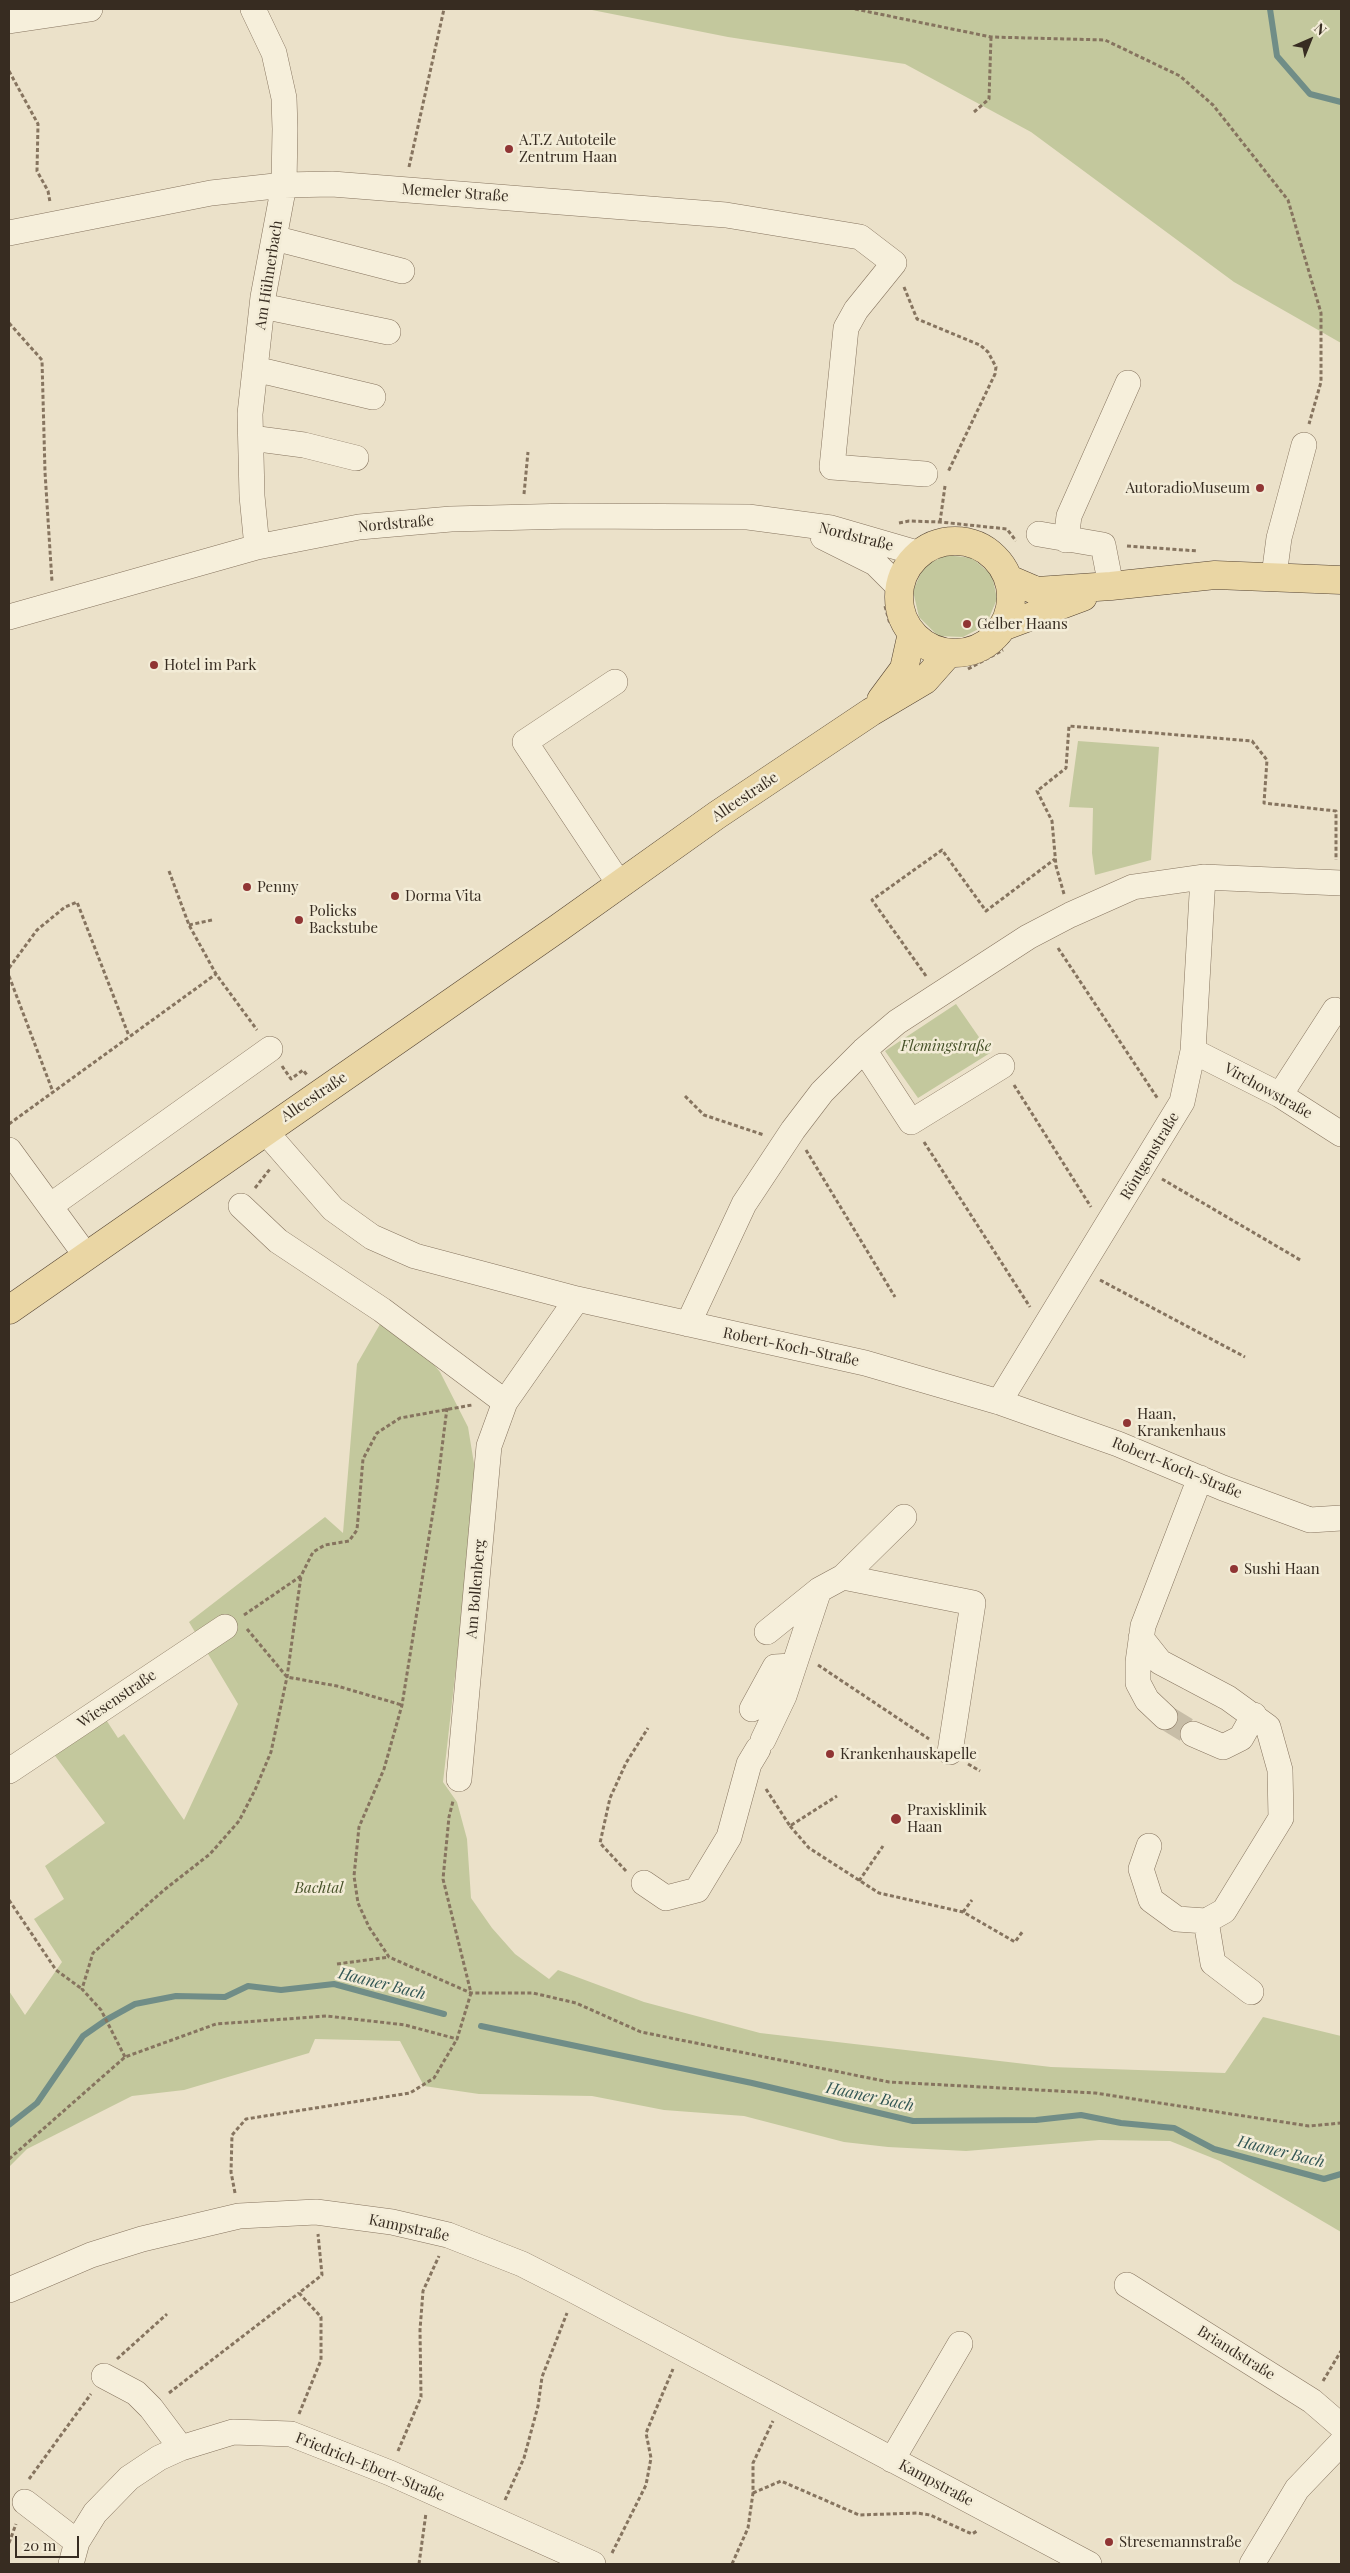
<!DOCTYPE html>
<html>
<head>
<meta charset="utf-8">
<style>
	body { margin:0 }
	#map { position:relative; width:1350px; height:2573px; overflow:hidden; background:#ebe1c9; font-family:"Playfair Display",serif }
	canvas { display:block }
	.frame { position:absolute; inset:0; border:10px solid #372c21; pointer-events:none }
	.north { position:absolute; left:1285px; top:15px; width:50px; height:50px; -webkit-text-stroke:4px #f3ecd7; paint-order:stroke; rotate:44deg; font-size:14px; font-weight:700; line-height:20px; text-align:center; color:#372c21 }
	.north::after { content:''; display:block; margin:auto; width:18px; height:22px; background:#372c21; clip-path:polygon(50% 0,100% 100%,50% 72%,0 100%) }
	.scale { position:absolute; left:15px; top:2536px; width:64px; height:22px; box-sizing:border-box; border:2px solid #372c21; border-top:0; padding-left:6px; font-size:15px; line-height:18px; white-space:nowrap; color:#372c21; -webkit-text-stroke:4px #f3ecd7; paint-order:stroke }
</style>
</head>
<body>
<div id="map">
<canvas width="1350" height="2573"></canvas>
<div class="frame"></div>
<div class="north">N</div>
<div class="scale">20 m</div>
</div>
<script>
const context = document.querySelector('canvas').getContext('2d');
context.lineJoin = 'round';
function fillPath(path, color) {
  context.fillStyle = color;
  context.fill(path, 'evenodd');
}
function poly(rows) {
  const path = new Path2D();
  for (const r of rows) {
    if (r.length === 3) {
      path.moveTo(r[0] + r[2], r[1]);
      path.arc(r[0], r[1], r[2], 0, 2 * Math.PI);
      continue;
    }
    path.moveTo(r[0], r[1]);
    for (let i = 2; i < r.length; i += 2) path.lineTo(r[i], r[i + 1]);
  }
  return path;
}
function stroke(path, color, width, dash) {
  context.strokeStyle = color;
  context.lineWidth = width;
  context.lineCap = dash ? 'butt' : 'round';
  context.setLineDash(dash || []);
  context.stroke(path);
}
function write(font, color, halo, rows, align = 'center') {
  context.font = font + ' "Playfair Display",serif';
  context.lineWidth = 5;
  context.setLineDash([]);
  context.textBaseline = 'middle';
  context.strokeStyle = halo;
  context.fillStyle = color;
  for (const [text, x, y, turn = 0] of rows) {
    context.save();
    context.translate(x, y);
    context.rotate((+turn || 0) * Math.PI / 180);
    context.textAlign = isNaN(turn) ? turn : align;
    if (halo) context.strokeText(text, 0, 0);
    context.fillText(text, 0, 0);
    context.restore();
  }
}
const green = poly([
	[587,9,1341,9,1341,343,1234,282,1031,132,905,64,728,37],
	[946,555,972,558,992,575,997,599,986,625,963,637,938,636,919,617,913,591,924,566],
	[1078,741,1159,747,1151,860,1095,875,1092,853,1093,808,1069,807],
	[956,1004,990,1053,918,1098,885,1051],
	[383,1319,422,1350,440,1372,468,1427,477,1482,443,1782,457,1802,467,1839,471,1898,492,1928,515,1954,549,1979,558,1970,644,2002,760,2033,1051,2067,1225,2073,1263,2017,1341,2036,1341,2232,1220,2161,1170,2141,1099,2140,966,2151,888,2147,844,2142,744,2116,664,2110,592,2096,479,2094,424,2086,400,2041,315,2039,309,2053,184,2090,132,2096,27,2149,9,2167,9,1991,25,2015,62,1962,34,1919,64,1899,45,1866,105,1823,50,1749,101,1712,118,1738,124,1734,184,1820,238,1704,189,1622,325,1517,343,1533,357,1364]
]);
const stream = poly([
	[1270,9,1277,56,1310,94,1341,102],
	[481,2026,752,2083,913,2121,1036,2120,1081,2115,1121,2123,1174,2128,1214,2149,1324,2179,1341,2174],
	[9,2125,37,2103,83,2036,106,2020,135,2004,176,1996,225,1997,248,1986,281,1990,334,1984,444,2014]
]);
const minorTunnel = poly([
	[1165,1717,1193,1734]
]);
const path = poly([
	[855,9,991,37,1105,40,1180,76,1213,105,1288,200,1321,313,1321,382,1309,424],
	[9,71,38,124,37,171,48,191,50,202],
	[974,112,989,99,991,37],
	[409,167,444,9],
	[904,287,917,319,980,345,988,352,996,367,995,374,948,472],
	[9,323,42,360,45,472,52,582],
	[524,494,528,452],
	[940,522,945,486],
	[899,523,909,521,940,522,1007,529,1016,541],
	[1127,546,1198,551],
	[885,606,890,624],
	[968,669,1003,650],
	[169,871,189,925,216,974,257,1030],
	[1064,894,1056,866,1052,821,1037,791,1066,768,1069,726,1252,741,1267,760,1264,803,1336,811,1336,860],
	[189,925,212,920],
	[1058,948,1158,1099],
	[9,968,37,930,65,907,77,902,129,1036],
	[9,976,53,1092],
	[926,976,872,900,942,850,986,911,1055,859],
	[282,1066,291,1079,303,1070,307,1075],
	[1014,1085,1091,1207],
	[685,1096,704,1115,764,1135],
	[9,1124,216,974],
	[924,1142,1030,1307],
	[806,1150,895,1297],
	[1162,1179,1302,1261],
	[255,1188,270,1169],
	[1100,1280,1245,1357],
	[447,1408,437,1487,402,1705,384,1769,359,1827,354,1876,358,1903,369,1927,389,1957,471,1993,533,1993,576,2003,641,2032,889,2082,1095,2093,1309,2126,1341,2123],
	[244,1615,301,1576,313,1552,325,1545,349,1541,357,1530,363,1459,377,1433,400,1418,472,1405],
	[247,1629,287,1677,337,1686,402,1705],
	[818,1665,929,1739],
	[968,1764,980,1771],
	[766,1789,790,1826,837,1796],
	[790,1826,809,1848,879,1893,963,1912,1015,1942,1023,1931],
	[626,1871,600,1843,610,1798,626,1763,648,1728],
	[859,1881,883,1846],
	[9,1900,56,1970,82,1989],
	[963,1912,972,1900],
	[337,1964,389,1957],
	[125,2057,101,2010,82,1989,93,1953,164,1890,210,1854,239,1821,255,1790,271,1752,287,1677,301,1576],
	[9,2159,125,2057,216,2024,327,2016,405,2025,457,2039,471,1993,443,1879,449,1817,453,1801],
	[235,2193,231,2172,232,2135,246,2119,410,2093,434,2078,457,2039],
	[117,2359,167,2314],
	[1323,2381,1341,2351],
	[169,2393,299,2293],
	[299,2414,321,2360,321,2317,299,2293,322,2275,318,2234],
	[398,2451,421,2397,420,2330,423,2291,439,2256],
	[29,2479,91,2394],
	[753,2493,781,2481,859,2515,917,2513,930,2515,972,2534,977,2531],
	[505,2500,524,2458,538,2406,542,2377,567,2313],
	[9,2543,16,2524],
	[612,2553,646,2485,651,2458,646,2433,673,2369],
	[419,2564,426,2513],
	[732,2564,748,2528,753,2493,753,2463,773,2421]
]);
const minor = poly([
	[253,9,274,53,284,98,285,129,284,185,263,297,250,414,252,496,257,547],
	[9,21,90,9],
	[9,233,211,193,284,185,332,184,726,215,860,237,894,263,856,310,846,328,832,467,925,474],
	[274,238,402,271],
	[262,306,388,332],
	[255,369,373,397],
	[251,438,304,445,356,458],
	[1039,534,1103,545,1111,586],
	[823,537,875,563,900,588],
	[1066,540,1069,516,1128,383],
	[1274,576,1279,538,1304,445],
	[9,617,257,547,359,527,451,519,571,516,748,517,831,528,917,553],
	[615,682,525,742,620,885],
	[864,1050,911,1122,1002,1066],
	[1193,1051,1280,1095,1341,1134],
	[1280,1095,1335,1010],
	[265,1131,333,1209,372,1237,415,1256,577,1299,865,1363,999,1402,1118,1444,1223,1488,1310,1520,1341,1518],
	[9,1150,87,1257],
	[50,1206,270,1049],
	[241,1206,278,1241,382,1310,505,1402],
	[688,1324,744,1204,793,1130,822,1092,864,1050,897,1022,1028,937,1070,915,1133,887,1203,877,1341,883],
	[999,1402,1182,1102,1193,1051,1203,877],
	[843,1577,904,1517],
	[767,1632,819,1590],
	[1141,1638,1160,1662,1228,1698,1268,1727,1280,1770,1281,1818,1224,1911,1206,1921,1177,1919,1151,1900,1141,1869,1149,1846],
	[752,1709,775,1667,792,1666],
	[1165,1717,1147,1700,1138,1683,1138,1662,1143,1626,1200,1478],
	[1193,1734,1223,1747,1241,1738,1254,1715],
	[763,1740,784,1696,819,1590,843,1577,973,1603,950,1752],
	[9,1771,225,1627],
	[459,1779,489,1446,505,1402,577,1299],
	[644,1883,666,1898,697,1890,729,1837,749,1764,758,1749],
	[1206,1921,1213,1963,1251,1992],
	[1127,2285,1312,2401,1341,2426],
	[9,2290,91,2255,142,2239,239,2216,316,2212,392,2222,448,2235,522,2264,575,2291,1089,2564],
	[104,2376,136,2393,151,2408,181,2448],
	[892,2460,960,2344],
	[25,2502,77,2542],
	[71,2564,77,2542,95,2513,129,2478,159,2458,181,2448,233,2432,291,2434,390,2473,593,2564],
	[1252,2564,1297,2489,1341,2443]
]);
const major = poly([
	[955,597,56],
	[1009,579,1037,591,1111,586,1215,575,1341,580],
	[1005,626,1083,597],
	[881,700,904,669,912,633],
	[9,1310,557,929,717,815,871,712,925,680,948,654]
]);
const markers = [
	[509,149,5,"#903534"],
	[1260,488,5,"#903534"],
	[967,624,5,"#903534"],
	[154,665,5,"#903534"],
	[247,887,5,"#903534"],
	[395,896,5,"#903534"],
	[299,920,5,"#903534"],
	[1127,1423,5,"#903534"],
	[1234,1569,5,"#903534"],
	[830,1754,5,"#903534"],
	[896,1819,6,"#903534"],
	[1109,2542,5,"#903534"]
];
const poiNames = [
	["A.T.Z Autoteile",519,140],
	["Zentrum Haan",519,157],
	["AutoradioMuseum",1250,488,"right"],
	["Gelber Haans",977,624],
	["Hotel im Park",164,665],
	["Penny",257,887],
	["Dorma Vita",405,896],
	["Policks",309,911],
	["Backstube",309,928],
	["Haan,",1137,1414],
	["Krankenhaus",1137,1431],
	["Sushi Haan",1244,1569],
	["Krankenhauskapelle",840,1754],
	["Praxisklinik",907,1810],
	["Haan",907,1827],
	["Stresemannstraße",1119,2542]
];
const streetNames = [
	["Memeler Straße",455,193,4],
	["Am Hühnerbach",269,275,-81],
	["Nordstraße",396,524,-5],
	["Nordstraße",856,537,14],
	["Alleestraße",745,797,-34],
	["Virchowstraße",1268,1091,29],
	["Alleestraße",314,1097,-34],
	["Röntgenstraße",1150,1156,-59],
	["Robert-Koch-Straße",791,1347,12],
	["Robert-Koch-Straße",1177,1468,22],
	["Am Bollenberg",476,1589,-85],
	["Wiesenstraße",117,1699,-34],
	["Kampstraße",409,2228,12],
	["Briandstraße",1236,2353,32],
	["Friedrich-Ebert-Straße",370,2467,22],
	["Kampstraße",936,2483,28]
];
const parkNames = [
	["Flemingstraße",946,1046],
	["Bachtal",319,1888]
];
const waterNames = [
	["Haaner Bach",382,1984,14],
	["Haaner Bach",870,2097,12],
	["Haaner Bach",1281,2152,14]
];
fillPath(green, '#c3c89d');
stroke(stream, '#708d87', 6);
stroke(minorTunnel, '#c7bda7', 25, [25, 12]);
stroke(minor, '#86745f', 26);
stroke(major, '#544332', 29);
stroke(path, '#86745f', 3, [4, 2.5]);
stroke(minor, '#f6efdb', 25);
stroke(major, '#ead6a4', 28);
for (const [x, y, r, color] of markers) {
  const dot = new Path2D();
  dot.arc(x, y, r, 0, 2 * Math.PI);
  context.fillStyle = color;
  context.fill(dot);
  stroke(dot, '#f3ecd7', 2);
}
write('15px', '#372c21', '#f3ecd7', poiNames, 'left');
write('15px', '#372c21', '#f3ecd7', streetNames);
write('italic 15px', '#475229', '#f3ecd7', parkNames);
write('italic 16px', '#325654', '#f3ecd7', waterNames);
</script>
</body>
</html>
